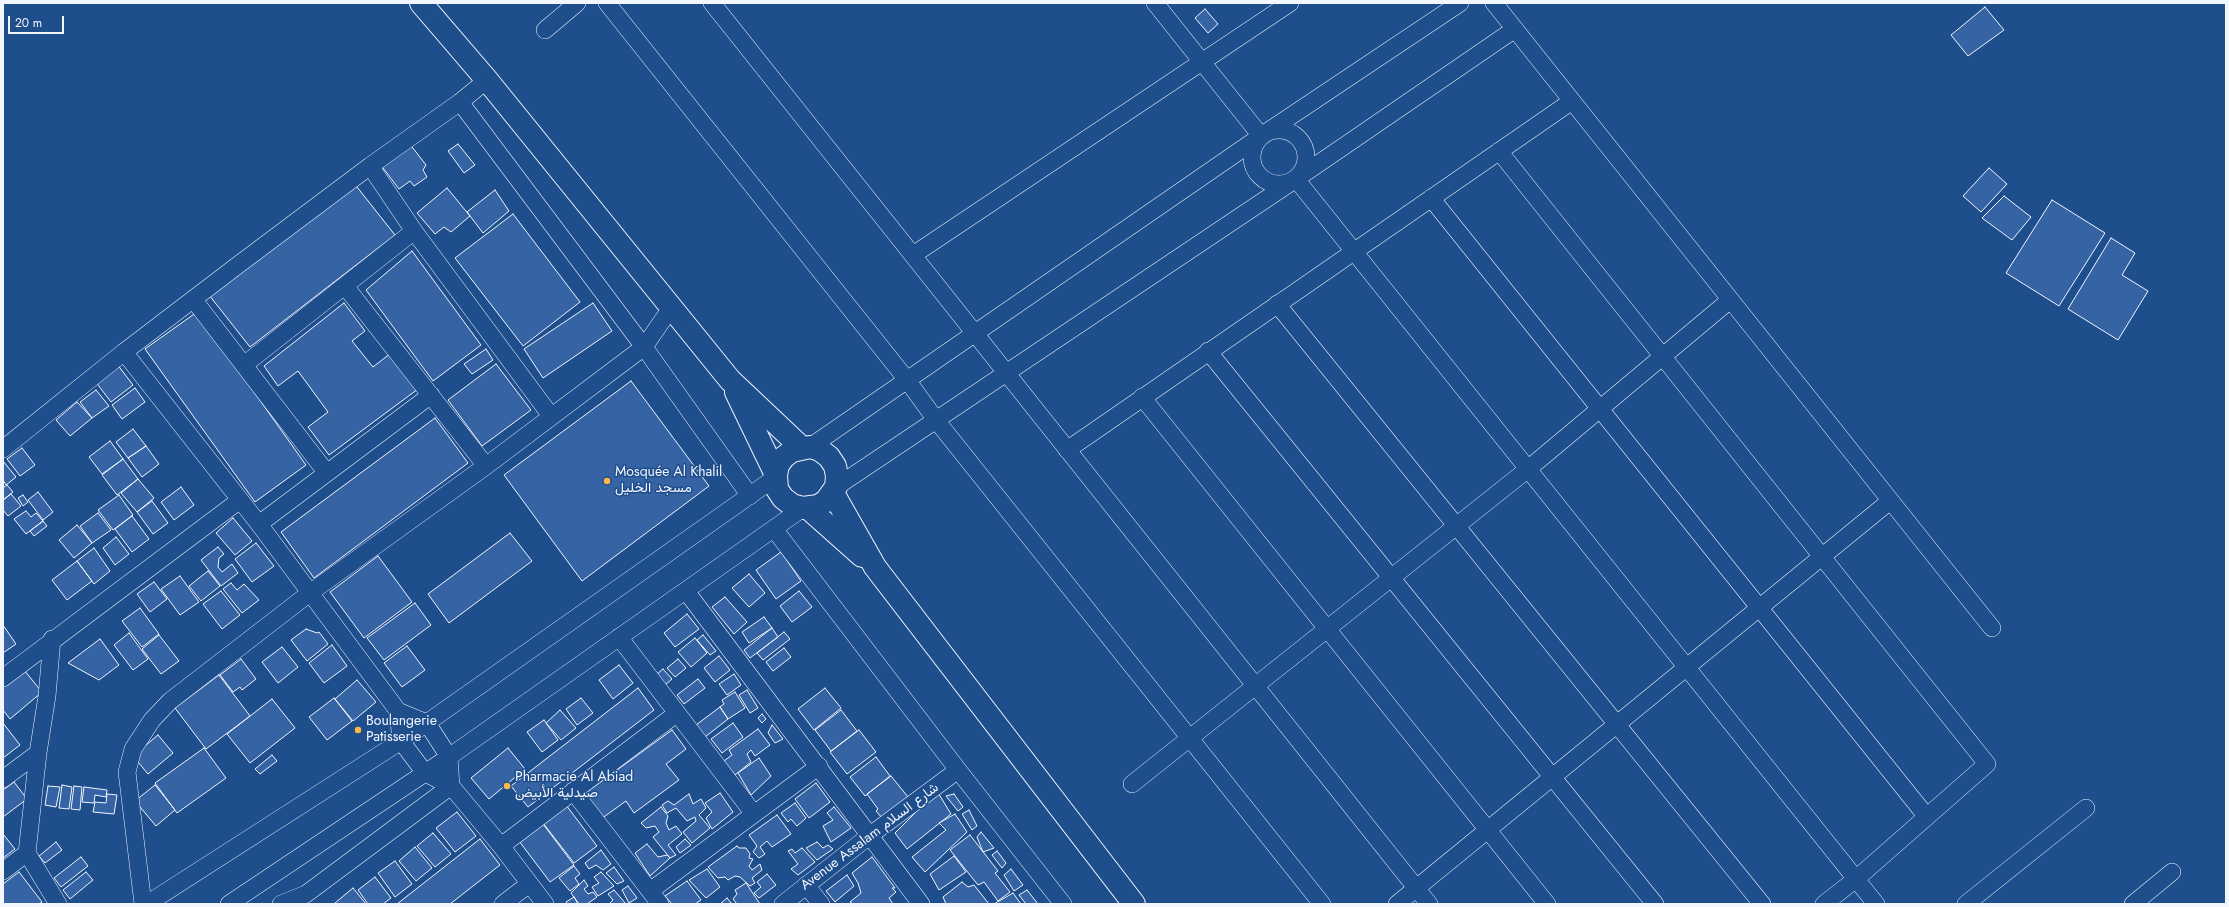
<!DOCTYPE html>
<html>
<head>
<meta charset="utf-8">
<style>
	body { margin:0 }
	#map { position:relative; width:2229px; height:907px; overflow:hidden; background:#1f4e8c; font-family:Jost,sans-serif }
	canvas { display:block }
	.frame { position:absolute; inset:0; border:4px solid #f2f6ff; pointer-events:none }
	.scale { position:absolute; left:8px; top:16px; width:56px; height:18px; box-sizing:border-box; border:2px solid #f2f6ff; border-top:0; padding-left:5px; font-size:12px; line-height:14px; white-space:nowrap; color:#f2f6ff; -webkit-text-stroke:3px #1f4e8c; paint-order:stroke }
</style>
</head>
<body>
<div id="map">
<canvas width="2229" height="907"></canvas>
<div class="frame"></div>
<div class="scale">20 m</div>
</div>
<script>
const context = document.querySelector('canvas').getContext('2d');
context.lineJoin = 'round';
function fillPath(path, color) {
  context.fillStyle = color;
  context.fill(path, 'evenodd');
}
function poly(rows) {
  const path = new Path2D();
  for (const r of rows) {
    if (r.length === 3) {
      path.moveTo(r[0] + r[2], r[1]);
      path.arc(r[0], r[1], r[2], 0, 2 * Math.PI);
      continue;
    }
    path.moveTo(r[0], r[1]);
    for (let i = 2; i < r.length; i += 2) path.lineTo(r[i], r[i + 1]);
  }
  return path;
}
function stroke(path, color, width, dash) {
  context.strokeStyle = color;
  context.lineWidth = width;
  context.lineCap = dash ? 'butt' : 'round';
  context.setLineDash(dash || []);
  context.stroke(path);
}
function write(font, color, halo, rows, align = 'center') {
  context.font = font + ' Jost,Vazirmatn,sans-serif';
  context.lineWidth = 3;
  context.setLineDash([]);
  context.textBaseline = 'middle';
  context.strokeStyle = halo;
  context.fillStyle = color;
  for (const [text, x, y, turn = 0] of rows) {
    context.save();
    context.translate(x, y);
    context.rotate((+turn || 0) * Math.PI / 180);
    context.textAlign = isNaN(turn) ? turn : align;
    if (halo) context.strokeText(text, 0, 0);
    context.fillText(text, 0, 0);
    context.restore();
  }
}
const building = poly([
	[1985,7,2004,30,1968,56,1951,35,1985,7],
	[1205,9,1218,24,1208,33,1195,18,1205,9],
	[409,143,426,165,423,170,427,177,414,186,410,181,399,189,380,164,409,143],
	[458,144,475,165,464,173,448,151,458,144],
	[1989,168,2007,184,1981,212,1963,196,1989,168],
	[353,182,395,235,250,347,209,295,353,182],
	[447,188,470,216,451,232,444,227,435,234,417,213,447,188],
	[495,190,509,211,483,233,467,212,495,190],
	[2004,196,2031,217,2012,240,1982,218,2004,196],
	[2052,200,2105,233,2059,306,2006,273,2052,200],
	[513,214,580,302,523,346,455,258,513,214],
	[2111,238,2135,253,2122,275,2148,291,2118,340,2068,309,2111,238],
	[412,251,481,345,433,381,366,290,412,251],
	[344,303,365,331,352,341,373,367,391,353,418,389,329,455,308,427,328,412,298,371,278,386,264,366,344,303],
	[593,303,612,331,543,378,524,349,593,303],
	[197,312,306,465,255,502,145,349,197,312],
	[486,349,493,360,472,374,464,364,486,349],
	[117,364,133,385,111,402,95,381,117,364],
	[496,364,531,410,482,446,448,400,496,364],
	[631,381,709,486,582,581,504,475,631,381],
	[135,388,145,402,122,419,112,405,135,388],
	[96,390,109,406,92,418,80,402,96,390],
	[77,402,92,418,70,436,56,420,77,402],
	[435,418,468,463,314,578,281,532,435,418],
	[133,429,146,446,128,458,116,442,133,429],
	[110,441,123,459,102,474,89,457,110,441],
	[146,446,159,464,142,477,128,458,146,446],
	[22,448,35,465,20,476,7,459,22,448],
	[123,459,138,479,117,495,102,475,123,459],
	[3,461,16,477,6,485,3,480,3,461],
	[138,479,154,498,137,512,121,493,138,479],
	[7,485,13,492,3,500,3,488,7,485],
	[181,487,194,505,174,520,161,502,181,487],
	[38,492,53,512,43,520,28,500,38,492],
	[11,494,21,506,8,516,3,510,3,500,11,494],
	[23,495,28,502,23,506,18,498,23,495],
	[119,495,133,515,113,530,98,510,119,495],
	[152,501,168,523,153,534,137,512,152,501],
	[26,511,31,517,36,513,43,521,26,534,14,519,26,511],
	[98,513,111,530,92,543,80,526,98,513],
	[132,516,149,539,132,552,115,529,132,516],
	[233,518,252,541,235,555,216,533,233,518],
	[43,521,47,526,34,536,30,531,43,521],
	[77,525,92,543,74,558,59,540,77,525],
	[510,533,532,561,449,623,428,594,510,533],
	[116,537,129,554,115,565,103,548,116,537],
	[256,543,274,566,252,582,235,559,256,543],
	[218,547,224,554,219,558,218,567,222,572,232,564,238,573,221,586,201,560,218,547],
	[94,548,110,571,94,584,77,561,94,548],
	[781,552,801,581,776,599,756,570,781,552],
	[378,556,412,602,364,638,330,592,378,556],
	[77,561,92,581,67,600,52,580,77,561],
	[208,571,220,586,201,601,189,586,208,571],
	[749,574,765,593,749,607,732,588,749,574],
	[180,576,199,602,180,615,161,589,180,576],
	[154,582,167,599,150,612,137,594,154,582],
	[231,583,237,590,244,584,259,600,242,613,223,589,231,583],
	[221,591,240,615,222,629,203,604,221,591],
	[799,591,812,607,792,622,780,606,799,591],
	[725,597,747,622,734,634,712,607,725,597],
	[415,603,431,625,384,660,367,638,415,603],
	[140,608,159,634,142,647,122,621,140,608],
	[687,614,699,629,675,647,664,633,687,614],
	[764,617,772,628,749,643,742,632,764,617],
	[3,625,16,644,3,653,3,625],
	[772,628,778,637,750,658,744,650,772,628],
	[306,629,317,633,319,632,328,644,307,661,291,640,306,629],
	[784,632,790,639,763,660,757,653,784,632],
	[129,633,148,659,133,670,114,645,129,633],
	[159,635,179,661,161,674,142,649,159,635],
	[703,635,716,651,710,655,697,640,703,635],
	[695,638,707,653,691,667,678,652,695,638],
	[100,639,119,665,99,680,68,663,100,639],
	[332,645,347,666,324,683,309,663,332,645],
	[407,646,425,670,402,687,384,663,407,646],
	[282,647,298,667,278,683,262,662,282,647],
	[784,648,791,657,773,671,766,662,784,648],
	[719,656,730,670,715,682,704,668,719,656],
	[241,659,256,679,242,690,240,687,233,692,220,675,241,659],
	[678,659,686,668,675,677,667,668,678,659],
	[619,665,633,683,613,699,599,680,619,665],
	[663,669,672,679,665,685,656,675,663,669],
	[24,670,42,692,10,719,3,710,3,687,24,670],
	[734,674,741,685,727,695,719,684,734,674],
	[219,675,250,716,206,749,175,708,219,675],
	[698,679,705,688,684,704,677,695,698,679],
	[357,680,376,702,353,721,335,699,357,680],
	[638,688,654,710,528,807,511,786,638,688],
	[825,688,841,708,814,730,798,709,825,688],
	[747,690,758,708,750,713,739,695,747,690],
	[735,692,745,708,728,719,720,707,724,704,722,700,735,692],
	[334,698,352,721,327,740,309,717,334,698],
	[581,698,593,713,577,725,566,709,581,698],
	[272,699,295,728,250,763,227,734,272,699],
	[720,707,728,719,705,737,696,725,720,707],
	[560,710,576,728,561,740,546,723,560,710],
	[841,710,857,731,831,751,815,730,841,710],
	[762,714,766,719,762,723,758,718,762,714],
	[544,720,558,740,542,752,527,732,544,720],
	[3,723,20,745,3,758,3,723],
	[733,723,743,737,722,753,711,739,733,723],
	[772,725,783,739,775,743,768,733,772,725],
	[758,729,770,745,755,756,751,750,747,754,751,762,735,775,724,761,732,755,729,750,758,729],
	[672,730,686,749,666,764,679,780,634,813,626,801,601,819,584,794,672,730],
	[859,730,876,752,847,774,830,752,859,730],
	[158,735,173,753,148,774,133,756,158,735],
	[204,748,226,778,177,813,155,783,204,748],
	[508,748,525,769,489,799,471,778,508,748],
	[272,755,277,761,260,774,255,769,272,755],
	[876,757,890,776,865,796,850,777,876,757],
	[759,758,771,776,751,795,738,773,759,758],
	[891,776,908,797,882,818,876,811,878,809,867,794,891,776],
	[14,782,27,799,3,817,3,790,14,782],
	[816,783,830,802,809,818,795,799,816,783],
	[62,785,72,787,69,809,59,808,62,785],
	[155,785,175,810,156,826,135,801,155,785],
	[48,786,60,787,56,807,45,805,48,786],
	[74,786,82,787,80,810,71,809,74,786],
	[84,787,107,790,106,797,95,795,94,803,82,802,84,787],
	[937,791,951,814,907,849,895,833,937,791],
	[720,793,733,812,712,829,706,818,712,812,705,803,720,793],
	[107,794,117,795,114,814,93,812,95,802,106,803,107,794],
	[689,794,693,804,701,799,706,808,699,815,710,828,692,843,683,832,696,821,695,817,687,821,676,808,667,813,662,805,668,801,674,805,689,794],
	[954,794,963,807,958,811,946,796,954,794],
	[795,803,806,818,797,826,791,819,788,822,781,813,795,803],
	[566,805,597,846,574,863,543,823,566,805],
	[661,807,668,816,666,823,669,830,676,826,682,834,668,845,676,855,670,858,653,837,659,832,655,826,646,828,641,823,661,807],
	[834,807,851,828,831,842,823,826,833,820,827,813,834,807],
	[969,810,977,826,972,830,962,814,969,810],
	[457,812,476,836,455,852,436,828,457,812],
	[955,814,967,832,925,872,912,857,946,830,939,823,955,814],
	[777,815,791,834,772,847,767,841,760,847,765,854,759,858,753,852,757,846,749,835,777,815],
	[543,824,574,865,550,882,519,841,543,824],
	[981,832,994,848,983,852,977,837,981,832],
	[433,833,451,854,435,867,417,846,433,833],
	[3,834,15,849,3,858,3,834],
	[970,835,998,871,995,873,1010,892,998,901,984,882,978,885,950,850,970,835],
	[480,839,500,865,450,904,397,904,480,839],
	[685,839,691,845,680,853,676,847,685,839],
	[56,842,62,850,45,863,39,856,56,842],
	[817,842,823,848,828,845,833,849,817,860,806,848,817,842],
	[647,844,658,857,667,855,670,858,650,876,635,853,647,844],
	[737,846,739,848,746,848,750,854,749,858,753,859,749,866,752,870,760,864,762,870,752,878,755,883,750,886,740,877,735,876,728,880,725,877,718,878,708,867,737,846],
	[415,847,432,868,416,881,399,861,415,847],
	[802,848,815,862,798,875,791,869,798,864,788,851,792,849,795,853,802,848],
	[601,850,611,864,603,870,596,865,589,869,585,863,601,850],
	[997,851,1006,863,1002,868,992,855,997,851],
	[954,856,966,872,939,890,930,874,954,856],
	[81,857,88,866,61,887,54,878,81,857],
	[872,857,895,888,892,888,896,892,889,898,893,904,853,904,850,902,861,893,858,883,852,873,872,857],
	[395,861,412,884,395,897,378,873,395,861],
	[574,866,580,874,575,878,579,884,570,891,559,878,574,866],
	[614,867,624,881,617,884,606,873,614,867],
	[707,869,720,887,706,898,689,880,707,869],
	[1011,869,1023,885,1014,891,1004,875,1011,869],
	[19,872,42,902,39,904,3,904,3,884,19,872],
	[86,872,93,880,70,899,63,890,86,872],
	[601,872,614,886,598,896,592,887,599,883,594,877,601,872],
	[767,874,776,885,759,898,754,893,761,887,757,882,767,874],
	[847,875,854,886,835,902,826,891,847,875],
	[375,877,391,898,383,904,368,904,358,890,375,877],
	[584,880,588,886,584,889,588,894,593,892,597,897,587,904,579,904,571,893,584,880],
	[687,881,701,900,695,904,672,904,665,896,687,881],
	[962,882,968,887,974,885,989,904,946,904,943,897,962,882],
	[746,883,760,904,737,904,733,899,737,894,735,890,746,883],
	[628,886,637,898,629,903,622,890,628,886],
	[353,888,366,904,335,904,335,903,353,888],
	[614,890,626,904,609,904,613,900,608,894,614,890],
	[1027,890,1038,904,1026,904,1019,895,1027,890],
	[1013,893,1021,904,994,904,1013,893],
	[574,897,578,904,567,904,566,902,574,897],
	[727,898,732,904,720,904,727,898]
]);
const street = poly([
	[607,3,907,380,936,420,1322,904],
	[712,3,1429,904],
	[1155,3,1261,136],
	[1494,3,1992,628],
	[545,30,577,3],
	[460,102,487,80],
	[1279,157,27],
	[1499,151,1987,764,1856,879,1824,904],
	[370,166,414,231,551,416],
	[1296,179,1876,904],
	[1431,198,1927,817],
	[913,255,1290,3],
	[345,286,486,466],
	[193,299,326,472],
	[1277,304,1762,904],
	[1208,351,1655,904],
	[124,352,259,524,398,711,427,723,449,757,451,786],
	[244,365,414,231],
	[1142,397,1547,904],
	[810,447,1261,136,1460,3],
	[3,449,124,352,238,265,370,166,460,102,644,347,750,496],
	[1067,450,1572,101],
	[836,487,1296,179,1515,29],
	[259,524,431,395],
	[774,529,958,770,1063,904],
	[686,591,921,904],
	[619,637,754,814],
	[52,639,47,696,38,753,27,853,58,904],
	[3,678,240,500],
	[398,711,401,741,425,773,451,786,501,846,545,904],
	[3,779,38,753],
	[1132,784,1528,469,1730,300],
	[573,791,660,904],
	[501,846,676,714],
	[3,871,27,853],
	[806,885,821,904],
	[650,891,819,766],
	[143,904,127,772,133,749,152,720,170,701,311,592,486,466,644,347,671,308],
	[147,904,401,741,776,477],
	[229,904,449,757,803,508],
	[281,904,306,894,451,786],
	[503,904,529,884],
	[783,904,869,836,958,770],
	[1397,904,1890,501],
	[1966,904,2086,808],
	[2133,904,2172,872]
]);
const primary = poly([
	[421,3,487,80,730,380,802,448],
	[736,392,776,475,777,489,783,498,792,505,803,508,818,506,826,501,836,487,837,476,835,466,829,457,820,450,810,447,792,451,784,457,778,465,776,475],
	[833,493,875,567,1134,904],
	[808,508,862,556]
]);
const markers = [
	[607,481,4,"#ffb74d"],
	[358,730,4,"#ffb74d"],
	[507,786,4,"#ffb74d"]
];
const poiNames = [
	["Mosquée Al Khalil",615,473],
	["مسجد الخليل",615,489],
	["Boulangerie",366,722],
	["Patisserie",366,738],
	["Pharmacie Al Abiad",515,778],
	["صيدلية الأبيض",515,794]
];
const streetNames = [
	["Avenue Assalam شارع السلام",870,837,-37]
];
fillPath(building, '#3563a3');
stroke(building, '#f2f6ff', 1);
stroke(street, '#f2f6ff', 18);
stroke(primary, '#f2f6ff', 24);
stroke(street, '#1f4e8c', 17);
stroke(primary, '#1f4e8c', 22);
for (const [x, y, r, color] of markers) {
  const dot = new Path2D();
  dot.arc(x, y, r, 0, 2 * Math.PI);
  context.fillStyle = color;
  context.fill(dot);
  stroke(dot, '#1f4e8c', 1.5);
}
write('14px', '#f2f6ff', '#1f4e8c', poiNames, 'left');
write('14px', '#f2f6ff', '#1f4e8c', streetNames);
</script>
</body>
</html>
